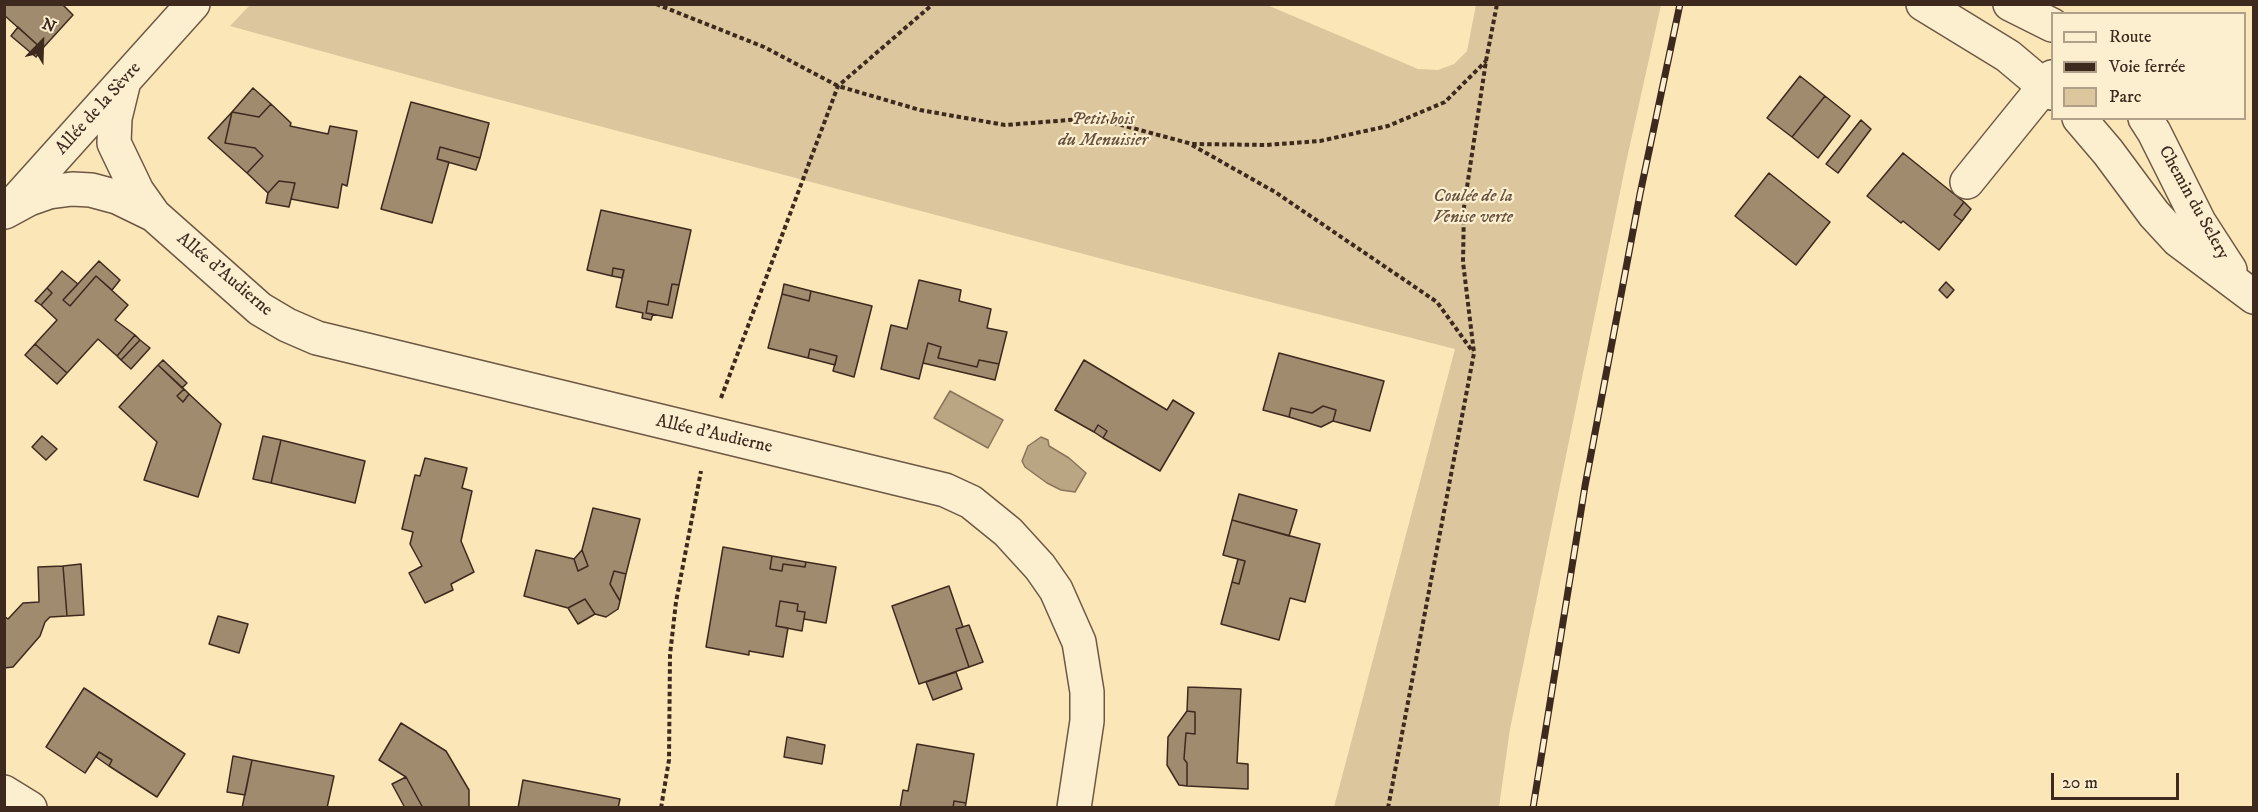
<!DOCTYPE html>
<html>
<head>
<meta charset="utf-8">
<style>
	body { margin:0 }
	#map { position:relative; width:2258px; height:812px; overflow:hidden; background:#fbe6b7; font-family:"IM FELL DW Pica",serif }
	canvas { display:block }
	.frame { position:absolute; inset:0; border:6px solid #3e291f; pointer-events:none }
	.legend { position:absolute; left:2051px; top:12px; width:195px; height:108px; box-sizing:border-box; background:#fcefd0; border:2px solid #b0a089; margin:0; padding:8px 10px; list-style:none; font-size:18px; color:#3e291f }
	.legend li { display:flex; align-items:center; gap:12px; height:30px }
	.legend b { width:30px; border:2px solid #b0a089 }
	.north { position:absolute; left:12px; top:12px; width:60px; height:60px; -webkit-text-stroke:4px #fcefd0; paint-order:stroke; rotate:23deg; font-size:16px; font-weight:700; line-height:24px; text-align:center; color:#3e291f }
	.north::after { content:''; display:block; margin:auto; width:21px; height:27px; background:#3e291f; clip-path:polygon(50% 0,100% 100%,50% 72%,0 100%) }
	.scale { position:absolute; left:2051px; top:773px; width:128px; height:27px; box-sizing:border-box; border:3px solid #3e291f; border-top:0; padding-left:8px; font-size:18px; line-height:21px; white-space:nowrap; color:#3e291f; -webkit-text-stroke:4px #fcefd0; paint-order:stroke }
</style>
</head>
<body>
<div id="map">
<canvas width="2258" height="812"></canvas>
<div class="frame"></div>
<ul class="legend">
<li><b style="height:8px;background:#fcefd0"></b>Route</li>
<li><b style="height:8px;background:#3e291f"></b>Voie ferrée</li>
<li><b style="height:16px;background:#dbc69d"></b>Parc</li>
</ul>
<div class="north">N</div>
<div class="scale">20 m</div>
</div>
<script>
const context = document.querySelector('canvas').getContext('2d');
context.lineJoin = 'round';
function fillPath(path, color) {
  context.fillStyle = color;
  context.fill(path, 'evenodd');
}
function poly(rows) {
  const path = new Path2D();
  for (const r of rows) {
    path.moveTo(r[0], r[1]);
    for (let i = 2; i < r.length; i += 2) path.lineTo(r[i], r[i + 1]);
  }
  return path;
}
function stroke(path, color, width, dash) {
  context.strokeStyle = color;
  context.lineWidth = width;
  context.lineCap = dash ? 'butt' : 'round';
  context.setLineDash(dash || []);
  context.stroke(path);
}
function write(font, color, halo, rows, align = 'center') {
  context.font = font + ' "IM FELL DW Pica",serif';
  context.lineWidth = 4.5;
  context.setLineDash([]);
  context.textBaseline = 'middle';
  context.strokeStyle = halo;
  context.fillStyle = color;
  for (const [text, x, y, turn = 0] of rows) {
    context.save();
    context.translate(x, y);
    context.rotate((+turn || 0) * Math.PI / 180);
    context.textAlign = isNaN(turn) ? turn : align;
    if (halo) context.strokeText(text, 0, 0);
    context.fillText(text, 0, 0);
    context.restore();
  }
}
const green = poly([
	[250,5,1267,5,1418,69,1438,70,1454,64,1467,51,1476,5,1661,5,1627,158,1510,729,1499,807,1334,807,1455,349,1129,266,459,89,230,26]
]);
const water = poly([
	[950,391,1003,420,988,448,934,418,950,391],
	[1041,437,1048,440,1049,446,1069,458,1086,473,1075,492,1061,490,1047,483,1025,467,1022,461,1028,446,1041,437]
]);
const building = poly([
	[4,4,62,4,73,15,42,49,4,15,4,4],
	[18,27,42,49,36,57,11,36,18,27],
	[1800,76,1825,96,1792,137,1767,118,1800,76],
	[253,88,271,104,259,117,232,112,253,88],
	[1825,96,1850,116,1818,158,1792,137,1825,96],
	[411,102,489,123,480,158,440,147,437,159,449,162,432,223,381,209,411,102],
	[271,104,291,123,290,126,328,134,330,126,357,131,347,186,342,184,338,208,291,199,295,183,279,181,268,193,247,173,263,156,255,148,225,143,232,112,259,117,271,104],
	[232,112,225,143,255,148,263,156,247,173,208,138,232,112],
	[1861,120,1871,129,1838,173,1826,164,1861,120],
	[440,147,480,158,476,170,437,159,440,147],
	[1903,153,1964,202,1954,215,1962,221,1939,250,1903,221,1901,223,1867,196,1903,153],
	[1769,173,1830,222,1796,265,1735,216,1769,173],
	[279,181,295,183,289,207,266,203,268,193,279,181],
	[1964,202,1971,209,1962,221,1954,215,1964,202],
	[601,210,691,230,679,285,672,284,668,305,648,301,646,313,653,314,651,320,642,318,643,313,616,307,624,270,613,268,612,276,587,270,601,210],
	[99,261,120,280,112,290,96,276,70,306,63,300,99,261],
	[613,268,624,270,622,278,612,276,613,268],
	[62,271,78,284,63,300,70,306,96,276,128,305,115,320,135,335,117,356,98,339,67,373,35,344,57,320,41,305,52,293,47,288,62,271],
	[919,280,961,290,959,301,991,309,987,328,1007,332,999,364,979,360,977,367,938,358,941,347,928,343,919,379,881,369,891,325,907,329,919,280],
	[1946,282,1954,290,1947,298,1939,290,1946,282],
	[672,284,679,285,672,318,646,313,648,301,668,305,672,284],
	[784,284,811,291,809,301,782,294,784,284],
	[47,288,52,293,41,305,35,301,47,288],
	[811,291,872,306,854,377,833,371,837,356,810,349,808,358,768,348,782,294,809,301,811,291],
	[135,335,140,340,121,360,117,356,135,335],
	[140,340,150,348,131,369,121,360,140,340],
	[928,343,941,347,938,358,977,367,979,360,999,364,995,380,923,363,928,343],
	[35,344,67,373,57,384,25,355,35,344],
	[810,349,837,356,835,365,808,358,810,349],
	[1279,353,1384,381,1370,431,1333,421,1336,410,1323,406,1312,413,1291,408,1289,417,1263,410,1279,353],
	[163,360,187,383,182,388,158,365,163,360],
	[1084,360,1167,410,1173,400,1194,413,1160,471,1103,438,1107,431,1098,425,1094,432,1055,410,1084,360],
	[158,365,184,389,177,396,183,402,189,394,221,424,198,497,144,480,157,442,119,407,158,365],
	[184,389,189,394,183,402,177,396,184,389],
	[1323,406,1336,410,1333,421,1321,427,1289,417,1291,408,1312,413,1323,406],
	[1098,425,1107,431,1103,438,1094,432,1098,425],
	[42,436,57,449,46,460,32,447,42,436],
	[263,436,281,440,271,483,253,479,263,436],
	[281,440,365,461,355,503,271,483,281,440],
	[425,458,467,468,462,488,472,491,461,541,474,572,451,584,453,590,425,603,409,573,422,566,410,544,413,532,402,529,415,475,420,476,425,458],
	[1239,494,1297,510,1289,536,1232,520,1239,494],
	[593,508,640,519,626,574,614,571,610,584,620,601,618,609,606,617,595,614,585,599,568,608,524,596,536,550,574,559,578,571,588,566,582,550,593,508],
	[1232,520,1320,544,1305,602,1290,598,1279,640,1221,624,1232,582,1239,584,1245,561,1223,555,1232,520],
	[723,547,772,556,770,569,782,571,783,564,805,567,806,562,836,567,826,623,804,619,805,612,797,611,798,604,780,601,776,626,788,628,783,657,749,651,749,655,706,647,723,547],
	[582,550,588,566,578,571,574,559,582,550],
	[772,556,806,562,805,567,783,564,782,571,770,569,772,556],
	[1238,559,1245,561,1239,584,1232,582,1238,559],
	[81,564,84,615,67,616,63,566,81,564],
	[63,566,67,616,50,617,45,622,40,636,13,667,4,668,4,616,8,619,23,603,39,602,38,567,63,566],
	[614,571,626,574,620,601,610,584,614,571],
	[949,586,963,627,956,629,969,667,919,684,892,606,949,586],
	[585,599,595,614,578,624,568,608,585,599],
	[780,601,798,604,797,611,805,612,802,631,776,626,780,601],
	[218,616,248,624,239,653,209,644,218,616],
	[969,625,983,662,969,667,956,629,969,625],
	[956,672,962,689,933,700,926,682,956,672],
	[1188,687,1241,689,1237,763,1248,764,1248,789,1187,786,1187,763,1184,759,1186,733,1195,734,1195,712,1187,711,1188,687],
	[84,688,185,754,157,797,109,766,112,760,99,752,85,773,46,747,84,688],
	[1187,711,1195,712,1195,734,1186,733,1184,759,1187,763,1187,786,1179,785,1167,765,1168,737,1187,711],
	[401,723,446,751,469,790,469,808,423,808,406,777,379,760,401,723],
	[787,737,825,745,822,764,784,757,787,737],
	[917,744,974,754,966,803,954,801,953,808,900,808,903,790,908,791,917,744],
	[99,752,112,760,109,766,96,757,99,752],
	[233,756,252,760,245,795,227,792,233,756],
	[252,760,334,776,327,808,242,808,252,760],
	[406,777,423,808,405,808,392,784,406,777],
	[523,780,620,799,618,808,518,808,523,780],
	[954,801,966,803,965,808,953,808,954,801]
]);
const path = poly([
	[656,4,764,47,838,86,920,110,1005,125,1095,118,1192,144,1266,145,1320,141,1388,126,1445,102,1486,61],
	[2254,116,2254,127],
	[1192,145,1275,192,1437,302,1473,352],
	[721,398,838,86,933,4],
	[661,808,669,760,670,655,676,602,701,471],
	[1388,808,1474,353,1463,262,1464,207,1486,61,1497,4]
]);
const minor = poly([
	[1923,4,2008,56,2052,93],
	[2010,4,2052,25],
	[2079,118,2108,152,2154,214,2178,240,2254,297],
	[2145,118,2154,132,2199,222,2230,270],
	[1967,182,2052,77],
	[14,203,193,4],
	[5,212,29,199,49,192,72,189,91,190,117,197,154,215,137,191,114,143,115,118,124,81],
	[154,215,260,309,287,325,317,338,945,490,971,502,1008,532,1040,567,1056,590,1079,642,1087,692,1087,721,1074,808],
	[4,792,30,808]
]);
const rail = poly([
	[1533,808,1585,486,1640,194,1680,4]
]);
const streetNames = [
	["Allée de la Sèvre",99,109,-48],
	["Chemin du Selery",2193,203,61],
	["Allée d'Audierne",224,275,40],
	["Allée d'Audierne",714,435,13]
];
const parkNames = [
	["Petit bois",1103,120],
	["du Menuisier",1103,141],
	["Coulée de la",1473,197],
	["Venise verte",1473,218]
];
fillPath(green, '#dbc69d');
fillPath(water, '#bba683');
stroke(water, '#89745b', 1.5);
fillPath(building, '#a08b6e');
stroke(building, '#3e291f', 1.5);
stroke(minor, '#6d5845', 36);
stroke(path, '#3e291f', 4, [4.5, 3]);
stroke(minor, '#fcefd0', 33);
stroke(rail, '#3e291f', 7);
stroke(rail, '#fcefd0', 4.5, [14]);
write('18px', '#3e291f', '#fcefd0', streetNames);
write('italic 18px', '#65503e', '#fcefd0', parkNames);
</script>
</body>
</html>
